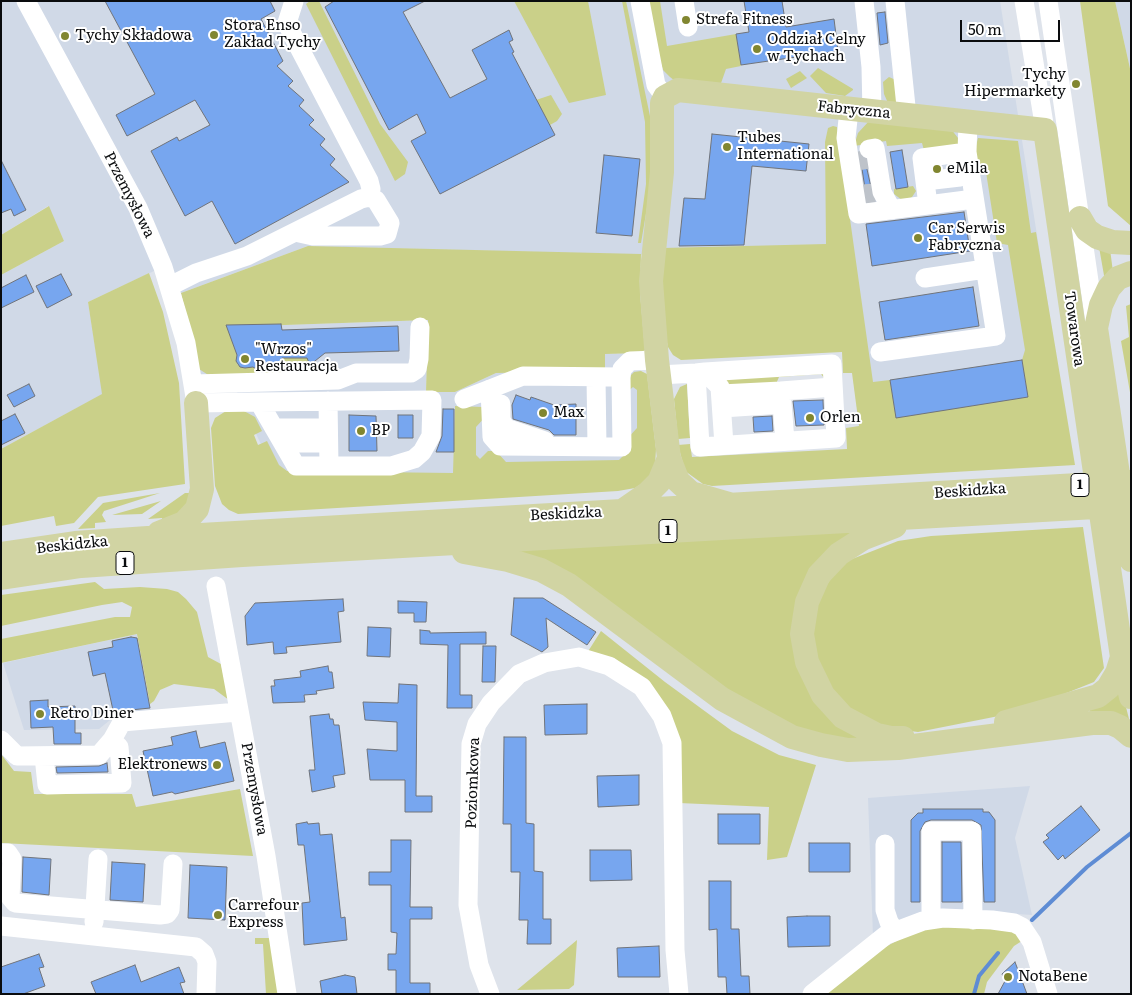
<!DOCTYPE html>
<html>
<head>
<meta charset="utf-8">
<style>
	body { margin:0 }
	#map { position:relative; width:1132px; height:995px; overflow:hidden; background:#dee3eb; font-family:Literata,serif }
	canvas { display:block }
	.frame { position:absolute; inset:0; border:2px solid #0a0c0e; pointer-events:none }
	.scale { position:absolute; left:960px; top:20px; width:100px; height:22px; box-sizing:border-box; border:2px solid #0a0c0e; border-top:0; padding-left:6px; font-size:15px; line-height:18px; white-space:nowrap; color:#0a0c0e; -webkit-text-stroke:4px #fff; paint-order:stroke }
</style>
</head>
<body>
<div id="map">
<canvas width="1132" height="995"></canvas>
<div class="frame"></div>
<div class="scale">50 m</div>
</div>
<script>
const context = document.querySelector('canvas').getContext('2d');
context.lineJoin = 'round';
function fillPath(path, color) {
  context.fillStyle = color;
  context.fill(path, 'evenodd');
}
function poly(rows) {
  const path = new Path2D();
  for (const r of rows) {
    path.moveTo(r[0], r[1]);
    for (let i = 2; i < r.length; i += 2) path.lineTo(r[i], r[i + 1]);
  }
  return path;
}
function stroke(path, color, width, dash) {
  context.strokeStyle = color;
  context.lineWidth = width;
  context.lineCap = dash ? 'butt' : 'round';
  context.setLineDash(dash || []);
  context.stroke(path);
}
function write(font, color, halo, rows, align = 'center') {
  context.font = font + ' Literata,serif';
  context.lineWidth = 4;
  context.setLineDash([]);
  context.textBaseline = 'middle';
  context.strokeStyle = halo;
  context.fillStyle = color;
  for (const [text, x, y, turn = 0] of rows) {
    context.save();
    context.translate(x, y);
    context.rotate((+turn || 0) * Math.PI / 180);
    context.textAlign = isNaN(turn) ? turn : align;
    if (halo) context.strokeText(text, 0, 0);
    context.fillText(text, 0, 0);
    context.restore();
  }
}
const built = poly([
	[1,1,1000,1,1064,406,861,439,838,260,308,246,181,293,169,264,88,302,103,394,1,449,1,275,64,241,48,206,1,235],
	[1115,1,1131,1,1131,73],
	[428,320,426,392,455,392,496,373,604,371,604,354,640,353,644,445,623,466,454,473,274,473,237,392,204,392,191,328],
	[137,634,151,711,115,716,99,729,24,730,3,663],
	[1030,786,1015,838,1032,915,956,910,873,936,868,798]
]);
const green = poly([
	[310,1,319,1,380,124,408,162,405,174,395,181,306,4],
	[514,1,588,1,606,95,569,103],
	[622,1,626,1,651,121,651,184,641,243,638,243,646,184,645,122],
	[647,1,660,1,667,46,736,34,741,66,726,69,720,86,675,81,670,77,663,70,660,60],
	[1080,1,1115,1,1131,73,1131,226,1108,206],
	[818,68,853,89,853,90,845,96,826,93,810,76],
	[800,71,807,78,791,88,786,79],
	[889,77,898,81,896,103,888,103,884,94,883,82],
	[551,95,562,114,557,121,550,125,536,100],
	[870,120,951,129,958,138,958,145,925,154,922,143,887,146,886,141,854,146,858,133],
	[833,126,837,127,873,382,890,380,896,417,1028,397,1022,360,1025,350,1008,245,997,243,986,172,979,173,975,150,978,138,1018,141,1031,233,1036,232,1075,465,712,486,703,484,685,471,678,445,690,444,692,457,847,449,846,428,859,426,852,373,843,373,842,352,681,360,673,355,668,347,661,314,663,248,826,244,825,142,828,128],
	[913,186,916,191,912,197,908,200,902,200,894,194,894,189],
	[49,206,64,241,1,275,1,235],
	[308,246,641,254,640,293,645,350,640,353,605,354,605,371,496,373,455,392,426,392,428,320,227,327,237,354,237,364,243,368,256,366,255,377,213,378,199,369,181,293],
	[1099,247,1110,249,1113,272,1105,281],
	[149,273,163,312,179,383,185,484,98,497,74,523,56,526,54,516,1,526,1,449,102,394,88,302],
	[1131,304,1131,398,1121,341,1129,337,1126,306],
	[282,358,308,358,311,369,308,372,295,369,265,377,263,369,268,367,278,371],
	[641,371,647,374,656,449,655,466,647,480,635,488,618,491,238,514,229,510,222,504,215,486,211,428,215,418,226,411,244,411,255,417,262,431,254,435,258,445,267,441,279,465,287,471,453,473,455,406,483,407,487,415,476,427,476,455,480,459,488,451,496,451,506,462,619,460,623,456,617,450,637,428,637,390,633,387,626,393,631,375,634,372],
	[823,373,826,376,824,378,821,374,779,377,776,384,730,387,726,382,726,379],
	[687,384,690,438,678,439,674,399,680,387],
	[160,493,104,511,102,515,106,522,95,523,95,528,78,529,103,503],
	[185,493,194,493,191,506,163,522,162,518,148,519],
	[161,501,142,514,112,515],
	[1083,527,1104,668,1094,682,1019,712,918,732,872,726,848,715,813,660,809,637,816,600,842,563,898,541,931,536],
	[857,528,855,535,797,635,867,743,786,727,508,547],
	[95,582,104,589,140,587,167,589,178,592,186,599,197,612,208,657,221,664,229,700,214,689,174,684,160,690,154,701,150,704,137,634,1,663,1,639,115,617,130,617,132,607,122,602,102,605,1,626,1,595],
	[601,631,665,682,732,731,779,755,816,765,787,857,767,860,769,807,679,803,651,687,614,658,587,653],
	[1121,687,1131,727,1091,718,1089,707],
	[1,754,14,771,31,772,34,794,132,794,136,807,240,789,253,856,1,843],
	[924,927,1014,928,1025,939,1014,946,987,982,984,994,824,994,883,948],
	[255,938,270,938,279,994,266,994,263,944,255,944],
	[577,940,574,985,569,989,517,990]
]);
const stream = poly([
	[1032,920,1087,867,1131,833],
	[974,994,979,976,998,953]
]);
const building = poly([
	[105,1,270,1,275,11,261,19,283,61,277,66,293,81,288,86,304,100,299,106,314,120,309,125,325,139,320,145,335,159,330,165,349,182,235,244,212,201,185,216,151,151,177,137,179,141,210,125,195,100,127,136,116,115,155,94,105,1],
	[334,1,425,1,403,12,450,98,487,79,472,50,509,30,513,40,509,42,514,52,512,53,555,135,440,194,411,141,426,133,417,114,389,130,325,7,334,1],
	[744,1,782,1,786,27,834,19,838,51,741,65,736,34,749,32,744,1],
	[885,12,888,43,880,45,877,13,885,12],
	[712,134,809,144,806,171,752,166,744,245,679,246,684,198,705,199,712,134],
	[902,150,908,187,896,189,890,152,902,150],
	[604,155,640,159,632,236,596,233,604,155],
	[860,156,865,160,874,201,867,201,860,156],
	[1,160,26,210,14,216,11,209,1,213,1,160],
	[964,212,970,251,872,266,866,224,964,212],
	[61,274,72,295,47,308,36,286,61,274],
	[26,275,34,292,1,308,1,288,26,275],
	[973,287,979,326,885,340,879,302,973,287],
	[281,324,282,330,398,326,399,351,325,353,310,365,307,358,282,358,282,366,279,370,273,371,268,367,259,371,253,367,245,368,240,367,236,361,237,355,226,325,281,324],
	[1022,360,1028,397,896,418,890,380,1022,360],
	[29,384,35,396,14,407,7,395,29,384],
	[516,395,530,400,531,397,554,405,576,404,576,435,554,435,549,430,513,419,512,405,516,395],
	[823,400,824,425,796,426,793,401,823,400],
	[443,409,454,409,454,452,436,452,442,436,443,409],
	[15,414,25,433,1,445,1,421,15,414],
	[349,415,376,416,377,451,349,451,349,415],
	[398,415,413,415,413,438,398,438,398,415],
	[772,416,773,431,754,432,753,417,772,416],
	[514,598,543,598,596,632,587,645,546,618,548,647,542,652,511,635,514,598],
	[343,599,344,611,338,612,341,642,286,647,287,653,274,654,273,642,247,645,245,616,255,603,343,599],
	[398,601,427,602,426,622,414,622,414,613,398,613,398,601],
	[368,627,391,628,390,657,367,656,368,627],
	[420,630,430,631,430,633,486,632,486,644,460,644,460,695,472,695,472,708,447,708,448,645,420,644,420,630],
	[131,637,137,638,150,708,121,711,114,715,105,673,93,676,88,652,113,647,112,641,131,637],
	[483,646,496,646,495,682,482,682,483,646],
	[328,666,329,672,332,672,334,688,316,691,317,694,304,695,305,702,273,703,271,686,275,686,274,680,301,677,300,671,328,666],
	[399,684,417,685,416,796,432,796,432,812,405,812,405,780,370,780,367,749,397,751,397,722,365,720,363,702,398,703,399,684],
	[48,700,48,707,75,706,75,733,81,733,81,744,54,744,53,727,31,728,30,701,48,700],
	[587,704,587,734,545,735,544,705,587,704],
	[329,714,330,719,333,719,334,725,339,725,345,774,333,776,335,787,312,792,309,770,315,770,310,716,329,714],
	[196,731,200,748,225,742,234,781,175,794,172,792,153,796,143,751,173,745,171,737,196,731],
	[504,737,526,737,526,823,534,824,534,871,543,872,543,919,551,919,551,944,527,944,528,920,519,920,520,872,511,872,511,824,503,824,504,737],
	[107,763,108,772,57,773,56,767,99,766,107,763],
	[639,775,639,805,598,807,597,776,639,775],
	[1081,806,1100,830,1065,859,1063,855,1058,860,1043,842,1049,838,1046,835,1081,806],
	[923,809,983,809,983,812,989,812,995,820,995,902,984,902,981,825,972,820,931,820,925,822,920,831,920,902,911,902,911,820,918,813,923,813,923,809],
	[718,814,760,814,760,844,718,844,718,814],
	[307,822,308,824,319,823,320,835,332,834,341,918,345,917,347,940,304,945,302,903,310,902,304,845,298,845,296,824,307,822],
	[391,840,411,840,410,907,432,907,432,919,410,919,410,983,430,983,430,994,396,994,396,970,388,970,388,954,396,954,397,933,391,932,391,885,369,885,369,872,391,872,391,840],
	[942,842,961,842,962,902,942,902,942,842],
	[809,843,850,843,850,872,809,872,809,843],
	[590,850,631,850,632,880,590,881,590,850],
	[23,857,51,859,49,895,22,892,23,857],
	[112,862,145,864,143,902,110,900,112,862],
	[190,865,227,867,225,920,188,918,190,865],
	[709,881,731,881,731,929,739,929,741,976,749,976,750,994,727,994,726,977,718,977,717,929,709,930,709,881],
	[807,916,830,916,830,946,788,947,787,917,807,916],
	[659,946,660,977,618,977,617,948,659,946],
	[39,954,44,967,39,968,45,986,23,994,1,994,1,967,39,954],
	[1015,962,1027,994,998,994,1005,981,1002,974,1015,962],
	[135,965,141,982,179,967,185,982,180,983,184,994,96,994,91,982,135,965],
	[345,975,355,977,357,994,322,994,320,981,345,975]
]);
const minorTunnel = poly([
	[858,161,870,159],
	[863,194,875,193]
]);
const minor = poly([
	[26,1,138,208,163,267,186,343,196,403,259,402,296,466,391,466,414,459,422,452,431,436,432,400,259,402],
	[294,1,287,23,291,32,369,181,371,189,369,197],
	[640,1,656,85,665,97],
	[684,1,688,27],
	[864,1,871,67,872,113],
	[895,1,907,116],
	[1024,1,1045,130],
	[1048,1,1095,322],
	[849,110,846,138,858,214,974,199],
	[869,149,875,148,882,192,892,210],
	[925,181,960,177,957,154],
	[928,205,922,158,967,152],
	[925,278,985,269],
	[170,286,196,273,247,256,361,199,369,197,376,200,390,223,387,234,380,236,313,236,295,232],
	[880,352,996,336,967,152,968,122],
	[705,372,720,387,724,445],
	[659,375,696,373,705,372,832,364,836,438,700,447,696,373],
	[596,377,597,447],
	[621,377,622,369,630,361,657,360],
	[194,384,338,380,356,373,411,373,417,369,419,359,420,327],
	[721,394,781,391],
	[464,399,490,389,523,376,621,377,622,447,500,446,492,437,490,389],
	[328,401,329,466],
	[501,404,501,420,506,428,545,441],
	[722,408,782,404],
	[274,428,328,428],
	[785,441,781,391,833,387],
	[283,443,328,443],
	[216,586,266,856,287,994],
	[1,740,17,756,99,755,112,740,122,722,238,712],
	[44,756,47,785,122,783,119,747,112,740],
	[885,844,885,910,889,922,895,931],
	[1,853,8,853,12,859,10,897,15,903,160,915,167,914,170,910,173,864],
	[931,920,931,831,972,831,973,920],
	[94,922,98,859],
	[1,926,196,947,204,954,207,962,206,994],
	[490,994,479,965,468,905,471,744,477,724,491,703,519,674,544,663,579,657,609,666,642,687,662,716,672,743,675,950,679,994],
	[812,994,886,935,923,921,943,918,992,920,1014,923,1022,927,1032,942,1048,994]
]);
const major = poly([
	[1080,218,1087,230,1097,237,1112,242,1131,243],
	[1131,273,1118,278,1109,288,1101,305,1096,328,1131,560],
	[729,504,691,493,678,481,669,458,657,360,651,281,662,172,662,103,665,97,678,90,1045,130,1122,657,1131,697],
	[622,511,648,493,659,482,669,458],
	[895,526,864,538,839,554,819,575,807,602,802,634,807,662,823,695,843,717,877,735,891,738,903,738],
	[159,533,184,523,197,509,202,489,196,403],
	[464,552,508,560,541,570,569,585,722,699,792,737,821,745,848,750,898,748,1092,723,1111,723,1120,727,1131,736],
	[1,554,75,543,148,538,1131,482],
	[1,578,81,566,242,555,1131,505],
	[1006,722,1098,696,1108,688,1117,673,1122,657]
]);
const markers = [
	[686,20,5,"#818630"],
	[214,35,5,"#818630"],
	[65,36,5,"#818630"],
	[757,49,5,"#818630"],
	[1076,84,5,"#818630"],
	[727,147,5,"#818630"],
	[937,169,5,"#818630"],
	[918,238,5,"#818630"],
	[245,359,5,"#818630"],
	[543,413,5,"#818630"],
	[810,418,5,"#818630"],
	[361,431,5,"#818630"],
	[40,714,5,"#818630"],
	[217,765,5,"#818630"],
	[218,915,5,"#818630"],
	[1008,977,5,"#818630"]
];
const shields = [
	[1080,485,18],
	[668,531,18],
	[125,563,18]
];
const shieldNames = [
	["1",1080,485],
	["1",668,531],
	["1",125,563]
];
const poiNames = [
	["Strefa Fitness",696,20],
	["Stora Enso",224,26],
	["Zakład Tychy",224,43],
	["Tychy Składowa",75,36],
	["Oddział Celny",767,40],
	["w Tychach",767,57],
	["Tychy",1066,75,"right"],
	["Hipermarkety",1066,92,"right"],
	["Tubes",737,138],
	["International",737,155],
	["eMila",947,169],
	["Car Serwis",928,229],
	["Fabryczna",928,246],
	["\"Wrzos\"",255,350],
	["Restauracja",255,367],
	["Max",553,413],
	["Orlen",820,418],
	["BP",371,431],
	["Retro Diner",50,714],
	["Elektronews",207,765,"right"],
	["Carrefour",228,906],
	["Express",228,923],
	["NotaBene",1018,977]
];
const streetNames = [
	["Fabryczna",854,110,6],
	["Przemysłowa",129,195,63],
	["Towarowa",1074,329,82],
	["Beskidzka",970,491,-4],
	["Beskidzka",566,514,-3],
	["Beskidzka",72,545,-6],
	["Poziomkowa",473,783,-88],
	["Przemysłowa",254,789,80]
];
fillPath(built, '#d0d9e7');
fillPath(green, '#cad089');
stroke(stream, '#5e8cd4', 4);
fillPath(building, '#77a6ef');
stroke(building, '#70747b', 1);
stroke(minorTunnel, '#bec3ca', 19, [19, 9]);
stroke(minor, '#fff', 19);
stroke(major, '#d1d4a3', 24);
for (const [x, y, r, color] of markers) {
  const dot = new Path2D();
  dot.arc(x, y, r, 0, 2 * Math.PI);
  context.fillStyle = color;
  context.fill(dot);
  stroke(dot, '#fff', 2);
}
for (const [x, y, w] of shields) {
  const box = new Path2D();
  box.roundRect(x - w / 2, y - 11.5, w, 23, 4);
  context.fillStyle = '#fff';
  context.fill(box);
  stroke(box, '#0a0c0e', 1);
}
write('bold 14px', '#0a0c0e', null, shieldNames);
write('15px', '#0a0c0e', '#fff', poiNames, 'left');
write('15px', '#0a0c0e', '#fff', streetNames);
</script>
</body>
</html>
